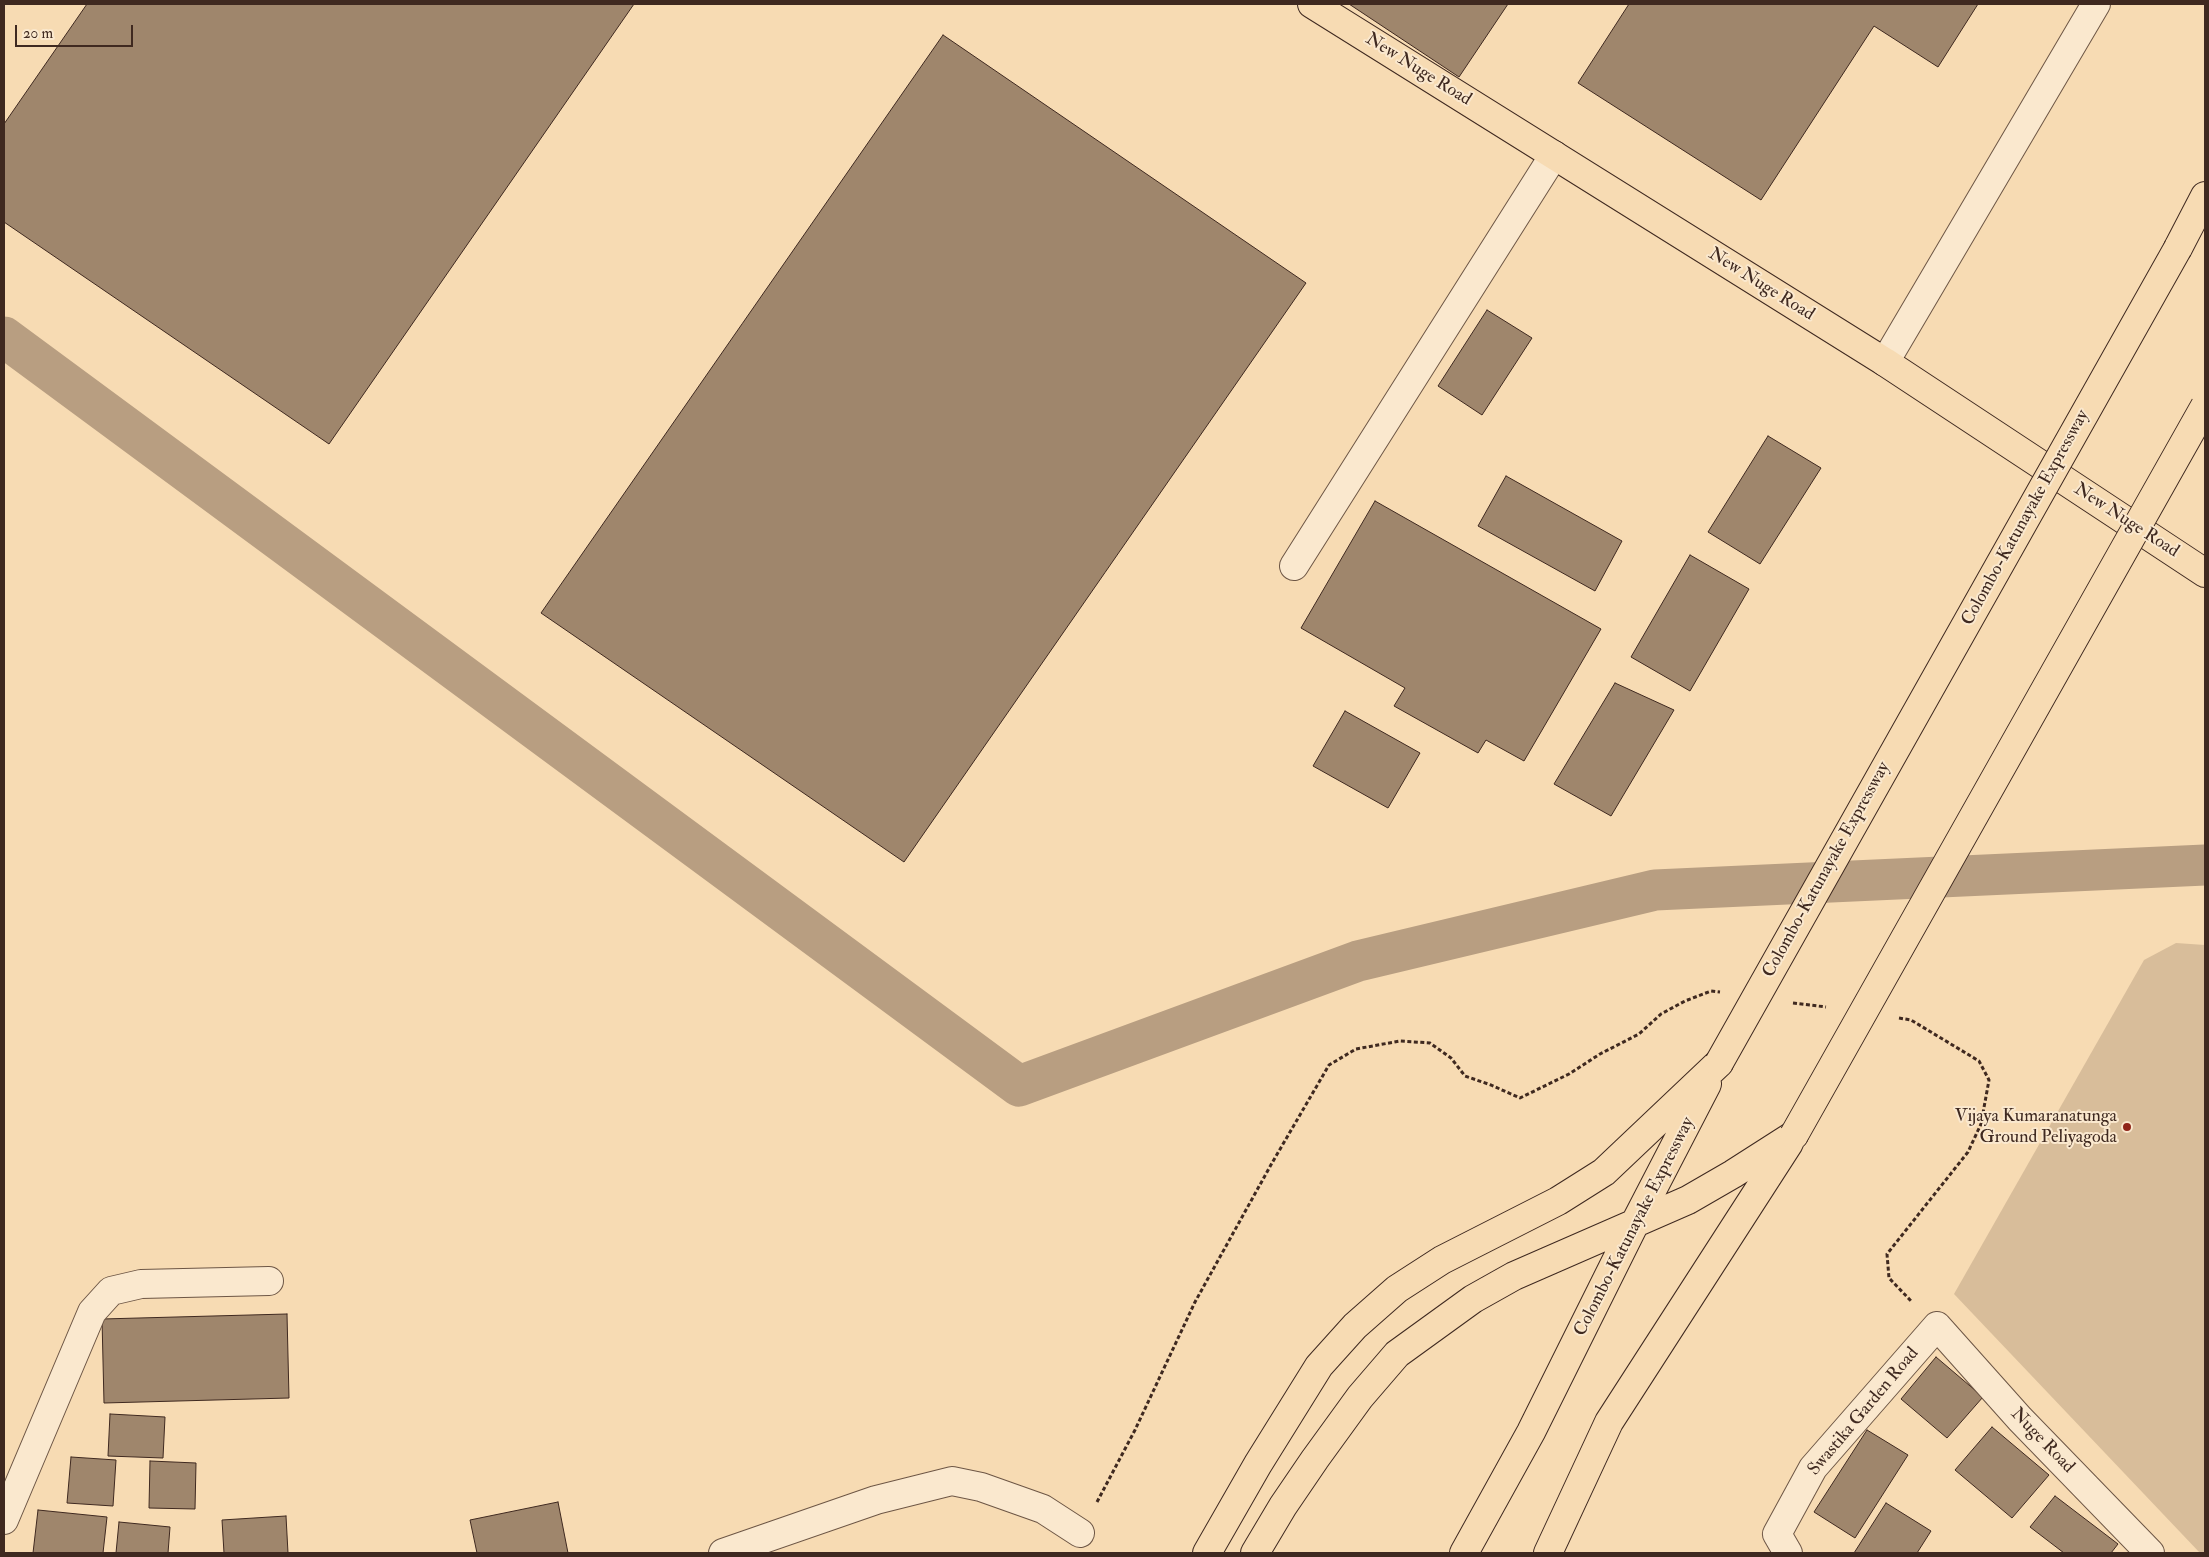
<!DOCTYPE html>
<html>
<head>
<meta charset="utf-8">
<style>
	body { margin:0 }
	#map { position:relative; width:2209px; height:1557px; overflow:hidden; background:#f7dbb3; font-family:"IM FELL Double Pica",serif }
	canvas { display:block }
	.frame { position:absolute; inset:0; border:5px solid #3f2920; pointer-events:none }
	.scale { position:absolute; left:15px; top:25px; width:118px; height:22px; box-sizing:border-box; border:2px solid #3f2920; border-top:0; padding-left:6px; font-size:15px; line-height:18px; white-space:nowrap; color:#3f2920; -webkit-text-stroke:4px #fae8ce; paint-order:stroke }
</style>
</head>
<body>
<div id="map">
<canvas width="2209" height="1557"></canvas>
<div class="frame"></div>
<div class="scale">20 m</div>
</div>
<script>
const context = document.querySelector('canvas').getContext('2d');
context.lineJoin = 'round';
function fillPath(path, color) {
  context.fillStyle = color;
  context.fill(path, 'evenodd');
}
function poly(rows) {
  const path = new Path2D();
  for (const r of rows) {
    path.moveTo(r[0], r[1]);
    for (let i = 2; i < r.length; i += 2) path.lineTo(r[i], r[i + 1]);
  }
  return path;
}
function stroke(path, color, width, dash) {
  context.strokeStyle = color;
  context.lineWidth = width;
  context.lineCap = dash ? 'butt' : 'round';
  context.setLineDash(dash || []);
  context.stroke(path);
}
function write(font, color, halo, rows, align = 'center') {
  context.font = font + ' "IM FELL Double Pica",serif';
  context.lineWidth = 4;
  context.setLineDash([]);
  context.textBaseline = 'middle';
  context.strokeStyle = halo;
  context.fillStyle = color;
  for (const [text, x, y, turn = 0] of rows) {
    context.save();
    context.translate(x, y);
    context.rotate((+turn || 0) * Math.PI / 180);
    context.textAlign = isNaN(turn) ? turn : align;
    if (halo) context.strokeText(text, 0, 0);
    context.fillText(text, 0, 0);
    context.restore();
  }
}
const green = poly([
	[2176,943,2205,945,2205,1553,2200,1553,1954,1294,2144,960]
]);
const canal = poly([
	[4,337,1019,1086,1358,961,1655,890,2205,865]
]);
const building = poly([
	[87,4,634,4,329,444,4,222,4,124,87,4],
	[1349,4,1508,4,1459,77,1349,4],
	[1629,4,1978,4,1938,67,1874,26,1761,200,1578,83,1629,4],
	[943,35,1306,283,904,862,541,613,943,35],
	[1487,310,1532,338,1482,415,1438,386,1487,310],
	[1768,436,1821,468,1760,564,1708,532,1768,436],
	[1506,476,1622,541,1595,591,1478,526,1506,476],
	[1375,501,1601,629,1524,761,1486,740,1478,753,1394,706,1405,688,1301,628,1375,501],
	[1690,555,1749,589,1690,691,1631,657,1690,555],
	[1615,683,1674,710,1611,816,1554,784,1615,683],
	[1345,711,1420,753,1388,808,1313,766,1345,711],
	[287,1314,289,1398,104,1403,102,1319,287,1314],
	[1936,1357,1983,1397,1947,1438,1901,1399,1936,1357],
	[110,1414,165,1417,163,1458,108,1456,110,1414],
	[1992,1427,2049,1475,2012,1518,1955,1470,1992,1427],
	[1867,1430,1908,1455,1855,1538,1814,1512,1867,1430],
	[71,1457,116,1460,113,1506,67,1503,71,1457],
	[150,1461,196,1463,195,1509,149,1508,150,1461],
	[2055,1496,2118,1544,2111,1553,2064,1553,2030,1527,2055,1496],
	[558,1502,568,1553,477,1553,470,1520,558,1502],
	[1886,1503,1931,1531,1917,1553,1854,1553,1886,1503],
	[38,1510,107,1517,103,1553,33,1553,38,1510],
	[286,1516,288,1553,224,1553,222,1520,286,1516],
	[119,1522,170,1527,168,1553,116,1553,119,1522]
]);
const path = poly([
	[1793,1003,1826,1007],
	[1899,1018,1911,1020,1979,1061,1989,1080,1981,1124,1968,1152,1887,1254,1889,1278,1912,1302],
	[1097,1502,1135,1430,1195,1302,1272,1163,1329,1065,1356,1049,1400,1041,1430,1043,1451,1058,1465,1076,1491,1085,1520,1098,1569,1074,1600,1054,1639,1034,1661,1014,1685,1001,1711,991,1720,992]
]);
const minor = poly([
	[1885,362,2096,4],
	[1294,566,1554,155],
	[4,1520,92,1312,111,1291,141,1284,269,1281],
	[723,1553,876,1500,952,1481,981,1487,1043,1509,1080,1533],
	[1788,1553,1777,1534,1813,1468,1937,1326,2020,1419,2150,1553]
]);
const major = poly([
	[1312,4,1885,362,2205,573]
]);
const highway = poly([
	[2178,248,2205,196],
	[1207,1553,1258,1464,1319,1366,1355,1326,1397,1289,1442,1260,1558,1201,1604,1172,1719,1063],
	[1255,1553,1283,1506,1315,1459,1360,1397,1397,1354,1473,1299,1514,1276,1688,1200,1733,1174,1794,1135],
	[1464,1553,1531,1432,1634,1225,1707,1084],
	[1548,1553,1609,1422,1789,1143]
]);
const highwayBridge = poly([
	[1719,1063,2178,248],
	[1794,1135,2205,406]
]);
const markers = [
	[2127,1127,5,"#8f2418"]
];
const streetNames = [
	["New Nuge Road",1418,70,32],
	["New Nuge Road",1761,285,32],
	["Colombo-Katunayake Expressway",2026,518,-61],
	["New Nuge Road",2126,521,33],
	["Colombo-Katunayake Expressway",1827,870,-61],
	["Colombo-Katunayake Expressway",1635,1227,-63],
	["Swastika Garden Road",1864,1412,-50],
	["Nuge Road",2042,1441,46]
];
const poiNames = [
	["Vijaya Kumaranatunga",2117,1117],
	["Ground Peliyagoda",2117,1138]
];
fillPath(green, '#d8bd9a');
stroke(canal, '#b89e81', 41);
fillPath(building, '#9f866c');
stroke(building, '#3f2920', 1);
stroke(minor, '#6d5645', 30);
stroke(major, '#3f2920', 30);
stroke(highway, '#3f2920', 30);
stroke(path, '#3f2920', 3, [4, 2.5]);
stroke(minor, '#fae8ce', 28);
stroke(major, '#f7dbb3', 28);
stroke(highway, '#f7dbb3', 28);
stroke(highwayBridge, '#3f2920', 30, []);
stroke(highwayBridge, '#f7dbb3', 28);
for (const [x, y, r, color] of markers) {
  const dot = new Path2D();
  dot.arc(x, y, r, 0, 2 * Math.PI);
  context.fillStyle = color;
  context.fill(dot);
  stroke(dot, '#fae8ce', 2);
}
write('18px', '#3f2920', '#fae8ce', streetNames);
write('18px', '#3f2920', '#fae8ce', poiNames, 'right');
</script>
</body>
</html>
